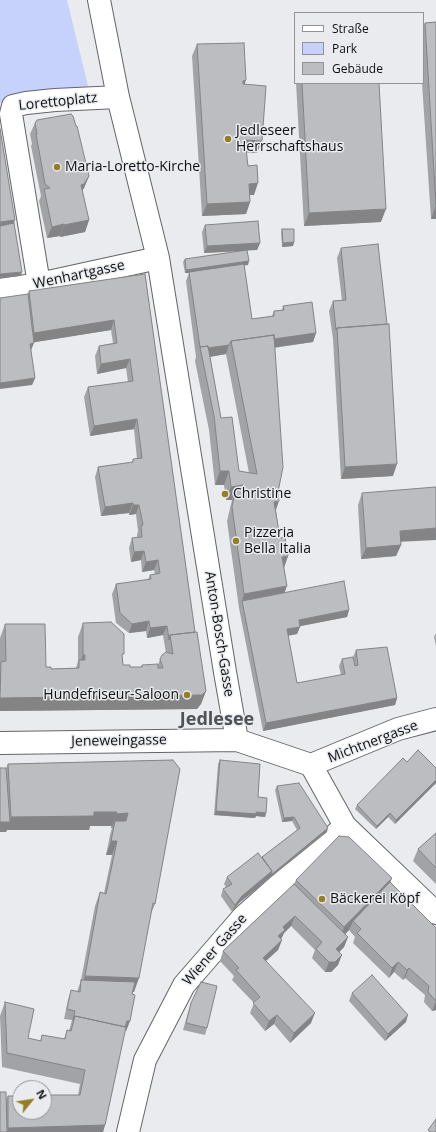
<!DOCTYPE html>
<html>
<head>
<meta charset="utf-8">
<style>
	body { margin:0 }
	#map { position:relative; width:436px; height:1132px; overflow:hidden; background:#eaebef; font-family:"Open Sans",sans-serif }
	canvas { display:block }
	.legend { position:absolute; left:294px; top:12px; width:130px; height:72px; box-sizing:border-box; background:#eaebef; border:1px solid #929396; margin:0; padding:5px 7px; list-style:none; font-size:12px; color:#0f1011 }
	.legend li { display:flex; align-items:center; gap:8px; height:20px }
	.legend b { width:20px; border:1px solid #929396 }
	.north { position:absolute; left:12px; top:1080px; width:40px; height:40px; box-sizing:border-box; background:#eaebef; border:1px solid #929396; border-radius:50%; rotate:60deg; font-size:11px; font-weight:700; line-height:16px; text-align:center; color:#0f1011 }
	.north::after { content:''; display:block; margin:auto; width:14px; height:18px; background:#957e25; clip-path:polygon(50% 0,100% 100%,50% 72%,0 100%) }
</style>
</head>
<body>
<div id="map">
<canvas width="436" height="1132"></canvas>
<ul class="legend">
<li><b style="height:5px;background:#fff"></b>Straße</li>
<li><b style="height:11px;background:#c6d1fc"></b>Park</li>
<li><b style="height:11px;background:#bcbdc1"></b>Gebäude</li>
</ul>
<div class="north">N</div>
</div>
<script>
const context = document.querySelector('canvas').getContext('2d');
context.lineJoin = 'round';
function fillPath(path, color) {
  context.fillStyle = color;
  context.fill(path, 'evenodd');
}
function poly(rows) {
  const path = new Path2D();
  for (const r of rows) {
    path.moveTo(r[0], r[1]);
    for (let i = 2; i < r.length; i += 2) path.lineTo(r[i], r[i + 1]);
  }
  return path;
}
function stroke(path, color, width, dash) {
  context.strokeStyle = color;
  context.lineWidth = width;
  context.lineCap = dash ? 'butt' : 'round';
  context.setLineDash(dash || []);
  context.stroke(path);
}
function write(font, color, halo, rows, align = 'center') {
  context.font = font + ' "Open Sans",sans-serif';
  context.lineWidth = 3;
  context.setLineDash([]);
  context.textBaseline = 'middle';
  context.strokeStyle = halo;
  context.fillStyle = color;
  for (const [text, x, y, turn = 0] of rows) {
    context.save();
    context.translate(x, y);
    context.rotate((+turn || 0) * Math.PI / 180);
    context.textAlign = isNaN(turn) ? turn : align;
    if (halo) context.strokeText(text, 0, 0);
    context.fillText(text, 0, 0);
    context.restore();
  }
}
const green = poly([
	[0,0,67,0,89,90,18,98,0,103]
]);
const minor = poly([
	[99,0,118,97,158,258,225,672,237,740],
	[39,284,11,114,13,106,26,103,55,100,118,97],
	[0,290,39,284,158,258],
	[0,743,237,740,311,765,345,826,436,913],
	[311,765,398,729,436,719],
	[128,1132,145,1060,184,985,243,917,345,826]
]);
const wall = poly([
	[436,22,436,219,431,219,422,83,423,83,423,27,425,23],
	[295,40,295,64,294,43],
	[197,44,245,84,257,153,246,152,248,166,254,195,250,195,250,202,246,214,202,216,192,56],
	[296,83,379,83,381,222,304,226],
	[35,123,89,176,84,188,82,191,89,220,85,232,60,237,60,236,47,238,39,201,41,196,31,146,32,144,30,134],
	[205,225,260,243,257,250,247,250,248,265,244,265,252,319,272,316,274,311,282,310,283,306,316,333,313,342,274,348,278,492,276,511,280,538,288,556,284,568,285,593,349,610,347,617,300,626,297,634,288,636,297,683,341,675,339,666,342,659,353,657,356,650,397,698,395,705,263,731,239,608,227,521,232,500,226,500,224,485,215,485,209,430,195,361,196,357,186,281,189,273,185,273,183,262,185,259,242,251,204,253,202,232],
	[226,354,249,473,239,471,221,418,210,357],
	[282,229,294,242,293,246,282,247,281,233],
	[341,248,393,476,341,479,333,339,329,311,333,301,342,301,337,258],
	[145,274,195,632,206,691,201,704,197,709,0,711,0,638,5,624,46,667,51,669,76,668,78,661,78,637,83,623,123,659,123,665,130,667,141,667,142,665,158,665,160,659,166,653,163,635,147,638,146,631,129,633,116,623,112,594,116,584,148,580,150,575,155,574,154,570,142,572,141,560,131,562,129,548,132,538,137,537,137,535,138,531,136,514,129,515,129,513,101,516,95,477,98,467,132,462,133,459,137,459,134,429,90,436,84,397,88,387,128,382,126,368,97,374,95,356,99,346,113,343,111,330,34,342,31,350,35,378,32,385,28,294,29,291],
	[362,493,401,542,401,545,396,556,361,559,358,505],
	[436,633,436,646,434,637],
	[173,760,155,904,150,916,134,992,133,992,130,1021,126,1031,125,1030,105,1125,103,1132,0,1132,6,1100,8,1096,78,1095,80,1084,2,1067,0,1016,5,1002,28,1038,40,1041,42,1035,64,1039,67,1030,69,1031,72,1020,64,1019,68,1000,71,990,77,992,81,980,95,906,100,892,104,893,112,855,106,855,110,835,112,828,111,828,112,826,90,826,89,830,7,830,6,832,6,768,8,764],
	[220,760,258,797,266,813,265,817,256,816,255,818,214,815,218,764],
	[407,762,436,768,436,783,395,824,388,817,376,829,355,809,357,805],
	[277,786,327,832,239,903,232,912,221,896,223,889,226,887,224,884,227,877,262,857,297,830,292,821,282,822,275,790],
	[436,833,436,884,413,861,418,849],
	[392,878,390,882,436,928,436,1010,432,1011,424,1002,425,995,405,978,403,980,394,972,389,978,353,943,355,937,349,930,345,934,348,937,344,947,339,952,338,965,331,972,325,972,312,958,315,950,291,926,284,933,281,939,282,940,278,950,266,961,311,1023,290,1043,274,1024,265,1031,250,1013,254,1003,232,980,234,976,220,961,223,951,294,884,296,880],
	[352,993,406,1022,385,1041,349,1001],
	[191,1003,207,1028,205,1035,183,1030]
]);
const shadedWall = poly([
	[246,80,242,92,243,81],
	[245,140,262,141,257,153,241,152],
	[89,176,84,188,80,195,81,185],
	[258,183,254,195,245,195,249,184],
	[250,202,246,214,202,216,207,204],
	[436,205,436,219,431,219],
	[386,209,381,222,304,226,309,213],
	[15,220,12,227,0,229,0,222],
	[89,220,85,232,60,237,64,225],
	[64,224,60,236,47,238,52,227],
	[294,242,293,246,282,247,283,243],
	[260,243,257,250,204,253,207,246],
	[249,261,248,265,189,273,189,272,189,273,185,273,186,270],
	[22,272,21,276,0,278,0,274],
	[114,320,111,330,30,343,34,333],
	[316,333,313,342,233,353,231,344],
	[34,343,31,350,30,344],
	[229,345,226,354,202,358,200,349],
	[130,359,126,368,97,374,101,364],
	[35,378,32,385,0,389,0,383],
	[137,419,134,429,90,436,94,426],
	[397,464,393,476,341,479,345,467],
	[220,471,229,471,224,485,215,485],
	[243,485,236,487,232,500,226,500,231,487],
	[279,501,274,515,274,502],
	[133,503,129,513,101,516,105,507],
	[133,505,139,505,136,514,129,515],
	[436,528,436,540,396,542,400,531],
	[401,545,396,556,361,559,366,548],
	[144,551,141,560,131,562,134,552],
	[288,556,283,570,282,557],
	[158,560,154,570,142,572,146,562],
	[287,586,282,600,242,601,244,594],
	[349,610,347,617,296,627,299,620],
	[149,621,146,631,129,633,132,624],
	[167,626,163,635,147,638,150,628],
	[300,627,297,634,285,636,287,629],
	[83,655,85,655,80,668,78,669],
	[206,691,201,704,197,709,0,711,0,698],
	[397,698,395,705,263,731,266,723],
	[436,780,436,783,395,824,396,820],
	[216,811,256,812,266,813,265,817,256,816,255,818,214,815],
	[94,812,117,812,112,826,90,826,89,830,7,830,6,832,0,832,0,822,9,822,11,817],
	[128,813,123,827,115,821,112,828,111,828,116,814],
	[390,813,388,817,376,829,377,826],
	[294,817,292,821,282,822,284,818],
	[328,828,327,832,239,903,232,912,235,905,242,896,272,871],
	[111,841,117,841,112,855,106,855],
	[392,878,386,892,353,921,349,930,339,941,344,927],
	[295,916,291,926,284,933,281,939,278,936,283,927],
	[348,937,344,947,333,959,336,949],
	[282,940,278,950,259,967,263,958],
	[342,955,338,965,331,972,325,972,329,962],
	[398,962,394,972,389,978,392,968],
	[409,968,405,978,403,980,407,970],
	[85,976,139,978,134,992,80,990],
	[436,1001,436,1010,432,1011],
	[315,1013,311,1023,290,1043,294,1033],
	[277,1015,274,1024,265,1031,269,1021],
	[408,1015,406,1022,385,1041,388,1034],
	[127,1021,130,1021,126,1031,123,1030],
	[105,1125,103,1132,0,1132,7,1132,8,1128]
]);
const building = poly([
	[436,22,436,205,425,23,436,22],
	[244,43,246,80,243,81,243,84,266,86,262,141,245,140,248,166,257,165,258,183,249,184,250,202,207,204,197,44,244,43],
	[302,83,379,83,386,209,309,213,302,83],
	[71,114,73,116,76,126,77,126,89,176,84,184,81,185,89,220,64,225,64,224,52,227,44,189,50,188,45,184,36,134,37,134,35,123,37,120,71,114],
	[0,129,15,220,0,222,0,129],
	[258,221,260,243,207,246,205,225,258,221],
	[14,223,22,272,0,274,0,226,14,223],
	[282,229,294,229,294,242,283,243,282,229],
	[378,244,387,324,337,328,336,330,333,301,346,300,341,248,378,244],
	[247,250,249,261,186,270,185,259,247,250],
	[244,264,252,319,274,316,274,311,284,310,283,306,312,302,316,333,274,339,274,335,231,341,229,345,208,348,208,346,200,347,189,272,244,264],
	[145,274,195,632,170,635,169,640,167,626,150,628,149,621,132,624,120,613,116,584,151,579,150,575,160,573,158,560,146,562,144,551,134,552,132,538,142,537,141,526,143,525,139,505,133,505,133,503,105,507,98,467,133,462,133,459,142,458,137,419,94,426,88,387,133,381,130,359,101,364,99,346,117,343,114,320,34,333,29,291,145,274],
	[28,294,34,343,30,344,35,378,0,383,0,298,28,294],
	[389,324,397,464,345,467,337,328,389,324],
	[274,335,283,467,278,492,279,501,274,502,280,538,285,537,288,556,282,557,287,586,244,594,232,507,236,487,243,485,231,487,229,471,220,471,214,416,200,347,208,346,221,418,232,417,239,471,257,474,231,341,274,335],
	[436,487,436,528,400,531,401,545,366,548,362,493,436,487],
	[344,581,349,610,299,620,300,627,287,629,297,683,345,674,342,659,353,657,355,666,358,665,356,650,387,647,397,698,266,723,242,601,344,581],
	[111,622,124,634,124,654,122,654,123,665,130,665,130,667,142,667,142,665,158,664,158,668,163,668,160,659,162,655,166,652,173,654,170,635,197,632,206,691,202,695,0,698,1,662,6,661,5,624,45,624,46,667,51,667,51,669,79,668,79,660,85,660,85,655,83,655,83,623,111,622],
	[418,750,436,768,436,780,396,820,390,813,377,826,357,805,403,758,407,762,418,750],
	[173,760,180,769,155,904,153,903,139,978,85,976,100,892,106,894,117,841,111,841,115,821,126,821,128,813,116,814,117,812,94,812,94,816,11,817,8,764,173,760],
	[220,760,260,764,258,797,267,798,266,813,256,812,256,814,216,811,220,760],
	[0,768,6,768,10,822,0,822,0,768],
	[299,783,328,828,271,875,272,871,262,857,300,828,294,817,284,818,277,786,299,783],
	[436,833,436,868,418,849,436,833],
	[339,836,349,837,392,878,344,927,296,880,339,836],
	[258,853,272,871,242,896,235,905,223,889,232,884,227,877,258,853],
	[390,882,436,928,436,1001,428,992,429,986,409,968,407,970,398,962,392,968,357,933,361,929,353,921,390,882],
	[294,884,348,937,336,949,342,955,335,962,329,962,316,949,322,942,295,916,283,927,285,930,278,936,282,940,263,958,315,1013,294,1033,277,1015,269,1021,253,1003,260,997,236,970,239,968,223,951,294,884],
	[372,975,408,1015,388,1034,352,993,372,975],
	[81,980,135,982,132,994,135,995,130,1021,127,1021,125,1027,75,1016,73,1020,75,1011,67,1009,71,990,80,992,81,980],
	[201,982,217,986,207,1028,186,1023,191,1003,201,982],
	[5,1002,34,1009,28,1038,41,1041,42,1035,65,1039,67,1030,71,1031,75,1016,126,1027,105,1125,8,1128,8,1096,20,1096,20,1112,44,1112,44,1095,80,1095,85,1070,7,1053,5,1002],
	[0,1092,6,1092,7,1132,0,1132,0,1092],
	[436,1119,436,1132,430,1132,428,1130,436,1119]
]);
const markers = [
	[228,139,4,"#957e25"],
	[57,167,4,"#957e25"],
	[225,494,4,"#957e25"],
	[236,541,4,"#957e25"],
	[187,695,4,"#957e25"],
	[322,899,4,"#957e25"]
];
const streetNames = [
	["Lorettoplatz",58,102,-6],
	["Wenhartgasse",79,275,-12],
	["Anton-Bosch-Gasse",219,634,81],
	["Jeneweingasse",119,741,-1],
	["Michtnergasse",373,742,-21],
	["Wiener Gasse",215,950,-49]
];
const poiNames = [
	["Jedleseer",236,131],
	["Herrschaftshaus",236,147],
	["Maria-Loretto-Kirche",65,167],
	["Christine",233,494],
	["Pizzeria",244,533],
	["Bella Italia",244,549],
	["Hundefriseur-Saloon",179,695,"right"],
	["Bäckerei Köpf",330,899]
];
const districtNames = [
	["Jedlesee",217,720]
];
fillPath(green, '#c6d1fc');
stroke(minor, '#646569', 24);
stroke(minor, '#fff', 22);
fillPath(wall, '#a2a3a6');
fillPath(shadedWall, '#848487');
fillPath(building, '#bcbdc1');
stroke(building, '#848487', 1);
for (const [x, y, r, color] of markers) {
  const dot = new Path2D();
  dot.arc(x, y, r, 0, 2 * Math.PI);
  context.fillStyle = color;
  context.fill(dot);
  stroke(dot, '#eaebef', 1.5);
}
write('14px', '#0f1011', '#eaebef', streetNames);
write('14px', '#0f1011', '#eaebef', poiNames, 'left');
write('bold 18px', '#505154', '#eaebef', districtNames);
</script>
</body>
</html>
